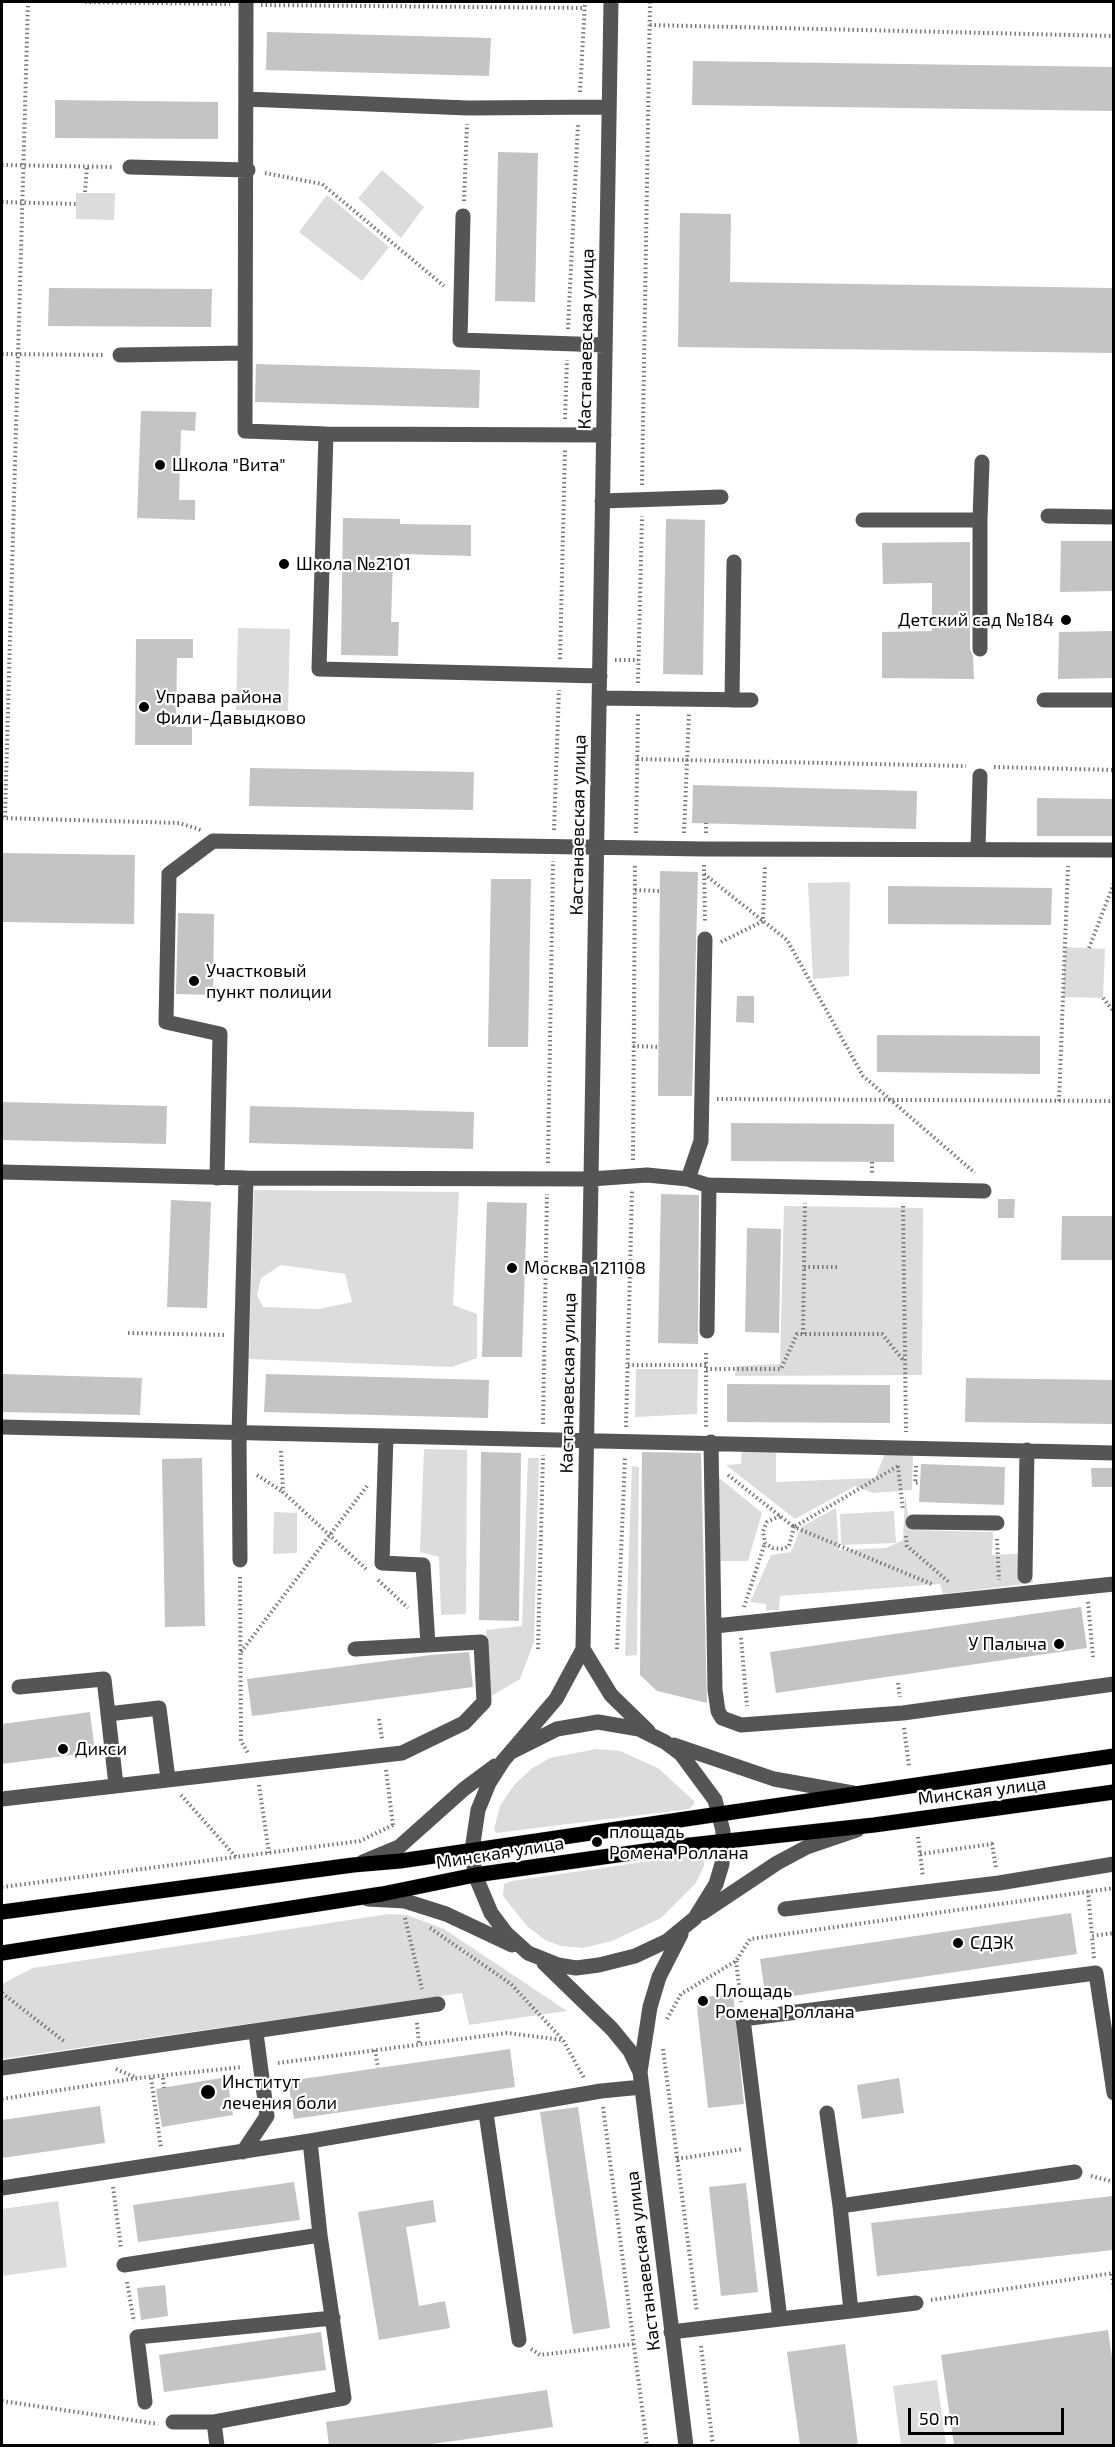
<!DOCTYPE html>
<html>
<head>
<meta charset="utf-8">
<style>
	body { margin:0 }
	#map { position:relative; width:1115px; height:2447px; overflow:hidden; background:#fff; font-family:"Exo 2",sans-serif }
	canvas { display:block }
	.frame { position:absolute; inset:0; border:3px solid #000; pointer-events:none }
	.scale { position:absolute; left:908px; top:2408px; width:156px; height:27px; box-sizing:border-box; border:3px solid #000; border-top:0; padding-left:8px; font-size:18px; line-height:21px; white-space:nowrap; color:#000; -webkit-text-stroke:4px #fff; paint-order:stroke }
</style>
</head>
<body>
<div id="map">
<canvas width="1115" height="2447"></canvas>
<div class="frame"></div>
<div class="scale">50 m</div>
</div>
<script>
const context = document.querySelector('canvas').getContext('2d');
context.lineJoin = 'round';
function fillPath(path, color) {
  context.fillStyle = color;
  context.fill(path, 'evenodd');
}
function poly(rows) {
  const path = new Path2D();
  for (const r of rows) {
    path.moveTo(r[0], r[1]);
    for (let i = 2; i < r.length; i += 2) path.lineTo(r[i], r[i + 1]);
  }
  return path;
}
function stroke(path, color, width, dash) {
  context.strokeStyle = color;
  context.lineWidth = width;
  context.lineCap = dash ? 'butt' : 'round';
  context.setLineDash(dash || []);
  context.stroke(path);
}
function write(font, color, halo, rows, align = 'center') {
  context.font = font + ' "Exo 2",sans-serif';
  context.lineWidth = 4.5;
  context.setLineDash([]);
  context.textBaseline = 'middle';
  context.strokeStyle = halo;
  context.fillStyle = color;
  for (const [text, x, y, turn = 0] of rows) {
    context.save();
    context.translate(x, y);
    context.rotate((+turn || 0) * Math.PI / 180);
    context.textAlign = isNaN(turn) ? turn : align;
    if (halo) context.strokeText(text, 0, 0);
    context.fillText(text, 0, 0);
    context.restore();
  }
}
const green = poly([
	[382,170,424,207,401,238,358,198],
	[76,193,115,193,114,220,76,219],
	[327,195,389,247,362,281,299,232],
	[238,628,290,629,288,711,236,710],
	[850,882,849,976,813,979,808,883],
	[1065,947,1105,949,1103,998,1063,997],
	[254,1190,459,1192,453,1305,477,1314,477,1358,452,1367,249,1359],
	[281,1265,345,1274,352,1302,319,1309,263,1307,257,1295,261,1278],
	[784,1206,923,1208,922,1375,735,1376,736,1366,780,1364],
	[636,1369,698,1369,697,1414,635,1417],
	[742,1448,776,1448,776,1482,875,1478,886,1451,913,1452,912,1490,873,1493,855,1486,795,1519,726,1465,741,1464],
	[424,1449,467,1450,466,1614,441,1615,439,1557,420,1552],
	[528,1458,539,1458,534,1642,520,1679,488,1698,486,1630,522,1626],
	[632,1466,639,1467,637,1655,625,1656],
	[718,1477,762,1513,748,1561,719,1561],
	[905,1494,910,1530,993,1532,992,1555,1030,1553,1033,1583,943,1594,940,1584,780,1596,779,1610,772,1610,766,1611,766,1604,750,1602,771,1555,791,1552,801,1527,836,1508,839,1550,886,1548,903,1540],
	[894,1511,896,1543,841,1545,840,1514],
	[274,1512,297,1513,297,1553,273,1554],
	[596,1749,620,1751,658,1768,694,1801,694,1804,689,1809,496,1833,494,1829,500,1806,514,1785,531,1769,550,1758],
	[705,1853,704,1866,696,1883,661,1918,612,1941,583,1948,561,1946,545,1940,527,1926,503,1896,504,1884,512,1881],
	[389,1914,407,1915,444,1929,567,2011,469,2025,462,1993,2,2059,2,1984,33,1968],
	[58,2201,67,2267,2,2276,2,2209],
	[937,2380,946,2445,901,2445,893,2386]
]);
const building = poly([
	[267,32,491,38,489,76,266,70],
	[693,61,1113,67,1113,111,692,105],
	[55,100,218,102,218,139,55,138],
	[498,152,538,153,535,302,495,301],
	[680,213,731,214,730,282,1113,288,1113,353,678,347],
	[49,288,212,289,211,327,48,326],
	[256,364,480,370,479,408,255,402],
	[141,411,196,412,195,431,181,430,179,500,195,500,195,520,137,518],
	[343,518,400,519,400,524,471,525,471,556,400,554,400,559,393,559,391,622,399,622,398,656,341,655],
	[666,519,705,520,703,675,663,674],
	[1061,541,1113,541,1113,591,1060,592],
	[970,542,970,649,973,656,974,679,882,678,882,632,932,631,932,583,883,584,882,543],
	[1113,631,1113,678,1058,679,1059,632],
	[136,639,193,639,193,658,177,658,176,727,192,727,192,745,135,745],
	[250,768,474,772,473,810,249,806],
	[693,785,917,791,916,829,692,823],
	[1037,798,1113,799,1113,836,1037,836],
	[2,853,135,855,134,924,2,922],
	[660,871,698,872,692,1096,658,1096],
	[491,879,531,879,528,1047,488,1047],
	[888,886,1052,888,1051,925,888,924],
	[178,913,214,914,213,995,176,994],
	[737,996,754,996,754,1023,736,1022],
	[877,1035,1040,1036,1040,1074,877,1072],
	[2,1102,167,1106,166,1144,2,1140],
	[250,1106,474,1112,473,1149,249,1143],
	[731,1123,894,1124,894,1162,731,1161],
	[661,1194,699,1195,698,1344,658,1343],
	[998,1199,1015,1199,1014,1218,998,1218],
	[171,1200,211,1202,207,1308,167,1307],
	[487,1202,527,1203,522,1357,482,1357],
	[1062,1216,1113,1216,1113,1260,1061,1260],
	[747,1228,781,1229,779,1333,745,1332],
	[2,1374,142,1378,140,1415,2,1412],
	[266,1374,489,1380,488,1418,264,1412],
	[966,1378,1113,1380,1113,1424,965,1422],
	[727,1384,890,1385,890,1423,727,1422],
	[481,1452,521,1453,519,1621,479,1620],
	[642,1452,701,1453,707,1703,657,1691,640,1675],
	[202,1458,205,1626,165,1627,162,1459],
	[921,1464,1005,1467,1004,1505,919,1502],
	[1091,1468,1113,1468,1113,1487,1092,1487],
	[1081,1607,1087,1648,776,1693,770,1652],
	[469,1652,473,1687,252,1716,247,1679,431,1655],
	[90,1712,95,1752,2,1764,2,1724],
	[1071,1913,1077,1954,766,2000,760,1959],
	[733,1994,744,2104,708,2108,696,1998],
	[510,2049,515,2087,294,2119,288,2081],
	[227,2077,233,2115,162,2127,156,2089],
	[899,2078,904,2113,862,2119,857,2085],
	[100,2106,105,2143,2,2158,2,2120],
	[578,2107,610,2328,573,2334,540,2112],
	[294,2182,300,2220,138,2242,133,2205],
	[746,2183,758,2292,721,2296,709,2187],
	[1113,2196,1113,2250,877,2276,871,2223],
	[433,2200,436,2222,406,2227,419,2306,445,2301,450,2328,379,2340,358,2212],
	[165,2285,168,2316,141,2320,137,2288],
	[1108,2330,1113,2364,1113,2444,954,2445,941,2355],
	[321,2332,326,2370,164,2392,159,2355],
	[845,2344,858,2445,800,2445,787,2352],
	[547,2390,553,2427,425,2445,329,2445,326,2422]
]);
const path = poly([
	[85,2,230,4],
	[261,5,584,8],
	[650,25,1114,36],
	[580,92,585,2],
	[2,165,114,167],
	[265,173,322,184,444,286],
	[85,192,87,166],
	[464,201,467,124],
	[2,202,76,204],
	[568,329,578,124],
	[2,354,104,355],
	[565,419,567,360],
	[642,485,650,2],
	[560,659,565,450],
	[615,660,638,660],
	[638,683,642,516],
	[637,759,966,766],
	[994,767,1114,770],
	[5,817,28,2],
	[2,818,179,823,201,830],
	[554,830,559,690],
	[636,833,638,714],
	[684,833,689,714],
	[706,833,706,823],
	[704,865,705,923],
	[704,874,787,940,863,1076,975,1173],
	[635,890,660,891],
	[721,942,763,921,765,865],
	[1089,948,1114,883],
	[1103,998,1114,1012],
	[633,1046,659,1047],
	[717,1099,1114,1101],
	[1059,1101,1068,866],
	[633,1160,635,864],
	[872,1162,872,1173],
	[548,1163,553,861],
	[903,1206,906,1432],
	[804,1267,840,1267],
	[128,1333,226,1335],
	[803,1334,805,1203],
	[706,1353,706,1427],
	[628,1365,706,1365],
	[706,1369,781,1369,797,1334,882,1334,904,1361],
	[543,1424,547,1194],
	[626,1427,632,1191],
	[281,1451,283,1492,366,1569],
	[898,1466,903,1510],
	[916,1466,915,1483,920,1482],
	[257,1475,283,1492],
	[728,1475,794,1527,898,1466],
	[780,1516,767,1522,763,1531,765,1543,773,1548,783,1549,789,1546,794,1527,934,1585],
	[906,1536,907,1546,950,1583],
	[997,1539,999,1580],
	[240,1577,241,1741,248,1753],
	[378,1580,408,1608],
	[1088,1602,1093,1657],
	[744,1607,765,1543],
	[741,1638,747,1706],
	[538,1649,543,1455],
	[617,1649,625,1458],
	[241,1652,367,1486],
	[898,1683,900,1697],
	[379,1719,382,1739],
	[904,1728,909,1766],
	[386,1770,393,1825],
	[259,1785,269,1853],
	[181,1795,236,1857],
	[918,1837,923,1877],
	[920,1854,992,1844,996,1868],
	[2,1887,360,1841,393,1825],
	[1088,1891,1092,1936],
	[405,1918,422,1989],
	[430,1928,511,1984,562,2039],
	[1094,1958,1092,1936,1114,1933],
	[736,1961,741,2002],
	[2,1993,65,2042],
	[667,2019,681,1994,736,1961,750,1939,1114,1888],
	[417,2023,419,2044],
	[663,2049,697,2312],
	[375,2050,378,2068],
	[278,2063,507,2033,563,2040,584,2078],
	[116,2069,137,2078],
	[151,2078,161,2148],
	[163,2078,164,2088],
	[2,2099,138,2078,243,2067],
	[603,2107,647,2446],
	[677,2159,743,2149],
	[1091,2176,1114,2182],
	[113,2187,121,2248],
	[1112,2274,1114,2290],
	[127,2282,134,2322],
	[931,2300,1114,2273],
	[701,2346,713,2446],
	[531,2349,540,2355,633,2344],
	[2,2401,158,2424]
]);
const minor = poly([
	[246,2,245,431,326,434,604,435],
	[246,99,468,108,609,107],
	[130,167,248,170],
	[463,216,460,340,605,345],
	[120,355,245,353],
	[326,434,319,669,600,676],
	[602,501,721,497],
	[1048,516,1114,517],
	[863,520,980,520,982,462],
	[980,649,980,520],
	[599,698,751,700],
	[732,700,734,562],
	[1044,700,1114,700],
	[978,849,980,776],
	[2,1172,246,1178,591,1179,647,1175,688,1179,707,1185,984,1191],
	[217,1178,220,1034,166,1022,169,874,213,841,704,849,1114,850],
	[688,1179,701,1141,705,939],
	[707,1331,709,1185],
	[2,1427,1114,1453],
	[386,1436,382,1563,423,1565,428,1645],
	[711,1442,715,1690,718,1711,722,1718,741,1725,903,1713,1114,1684],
	[913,1522,997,1523],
	[240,1560,239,1435,246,1178],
	[1025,1576,1027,1450],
	[715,1626,1114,1584],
	[583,1649,611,1695,648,1731],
	[19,1687,104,1679,108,1714],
	[674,1745,774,1779,853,1793],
	[511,1752,557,1729,598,1722,639,1729,665,1742,681,1754,715,1800,723,1831,722,1864,716,1884,695,1918,667,1941,635,1956,599,1965,576,1968,558,1965,528,1953,506,1933,491,1913,475,1875,472,1850,478,1810,489,1783,503,1761,556,1699,583,1649,611,2],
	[116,1785,108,1714,159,1708,168,1779],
	[2,1799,402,1753,464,1723,484,1702,481,1642,355,1649],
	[363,1862,399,1847,464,1789,495,1766],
	[368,1899,405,1901,446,1914,512,1945],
	[785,1909,999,1883,1114,1864],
	[702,1913,777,1863,807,1847,857,1830],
	[681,1934,659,1977,650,2007,640,2072,686,2446],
	[544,1963,612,2029,630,2051,639,2070],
	[2,2068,438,2004],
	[486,2113,519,2340],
	[827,2113,840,2206],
	[243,2152,267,2116,256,2033],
	[2,2188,310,2141,601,2091,642,2087],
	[124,2265,320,2235],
	[851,2311,916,2303],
	[780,2319,851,2311,840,2206,1075,2172],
	[671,2332,780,2319,743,2019,1096,1973,1114,2093],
	[145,2402,137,2337,333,2318],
	[173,2422,214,2422],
	[217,2446,214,2422,344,2398,320,2235,310,2141]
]);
const major = poly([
	[2,1912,353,1865,400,1861,1114,1756],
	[2,1953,382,1894,475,1875,681,1846,874,1825,1114,1792]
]);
const markers = [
	[160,465,6,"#000"],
	[284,564,6,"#000"],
	[1066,620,6,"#000"],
	[144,707,6,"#000"],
	[194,981,6,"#000"],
	[512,1268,6,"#000"],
	[1059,1644,6,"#000"],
	[63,1749,6,"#000"],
	[597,1842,6,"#000"],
	[958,1943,6,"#000"],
	[703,2001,6,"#000"],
	[208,2092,8,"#000"]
];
const streetNames = [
	["Кастанаевская улица",586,339,-89],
	["Кастанаевская улица",578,825,-89],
	["Кастанаевская улица",568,1383,-89],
	["Минская улица",982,1791,-7],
	["Минская улица",500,1853,-9],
	["Кастанаевская улица",643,2261,-97]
];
const poiNames = [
	["Школа \"Вита\"",172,465],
	["Школа №2101",296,564],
	["Детский сад №184",1054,620,"right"],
	["Управа района",156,697],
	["Фили-Давыдково",156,718],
	["Участковый",206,971],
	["пункт полиции",206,992],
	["Москва 121108",524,1268],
	["У Палыча",1047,1644,"right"],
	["Дикси",75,1749],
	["площадь",609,1832],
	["Ромена Роллана",609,1853],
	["СДЭК",970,1943],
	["Площадь",715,1991],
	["Ромена Роллана",715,2012],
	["Институт",222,2082],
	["лечения боли",222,2103]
];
fillPath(green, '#dcdcdc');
fillPath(building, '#c4c4c4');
stroke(major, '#dbdbdb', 16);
stroke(path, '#777', 4, [1.5, 3]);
stroke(minor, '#555', 15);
stroke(major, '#000', 15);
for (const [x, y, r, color] of markers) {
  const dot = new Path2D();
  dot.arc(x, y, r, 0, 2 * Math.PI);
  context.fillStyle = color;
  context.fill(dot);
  stroke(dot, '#fff', 2);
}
write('18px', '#000', '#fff', streetNames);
write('18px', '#000', '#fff', poiNames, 'left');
</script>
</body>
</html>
